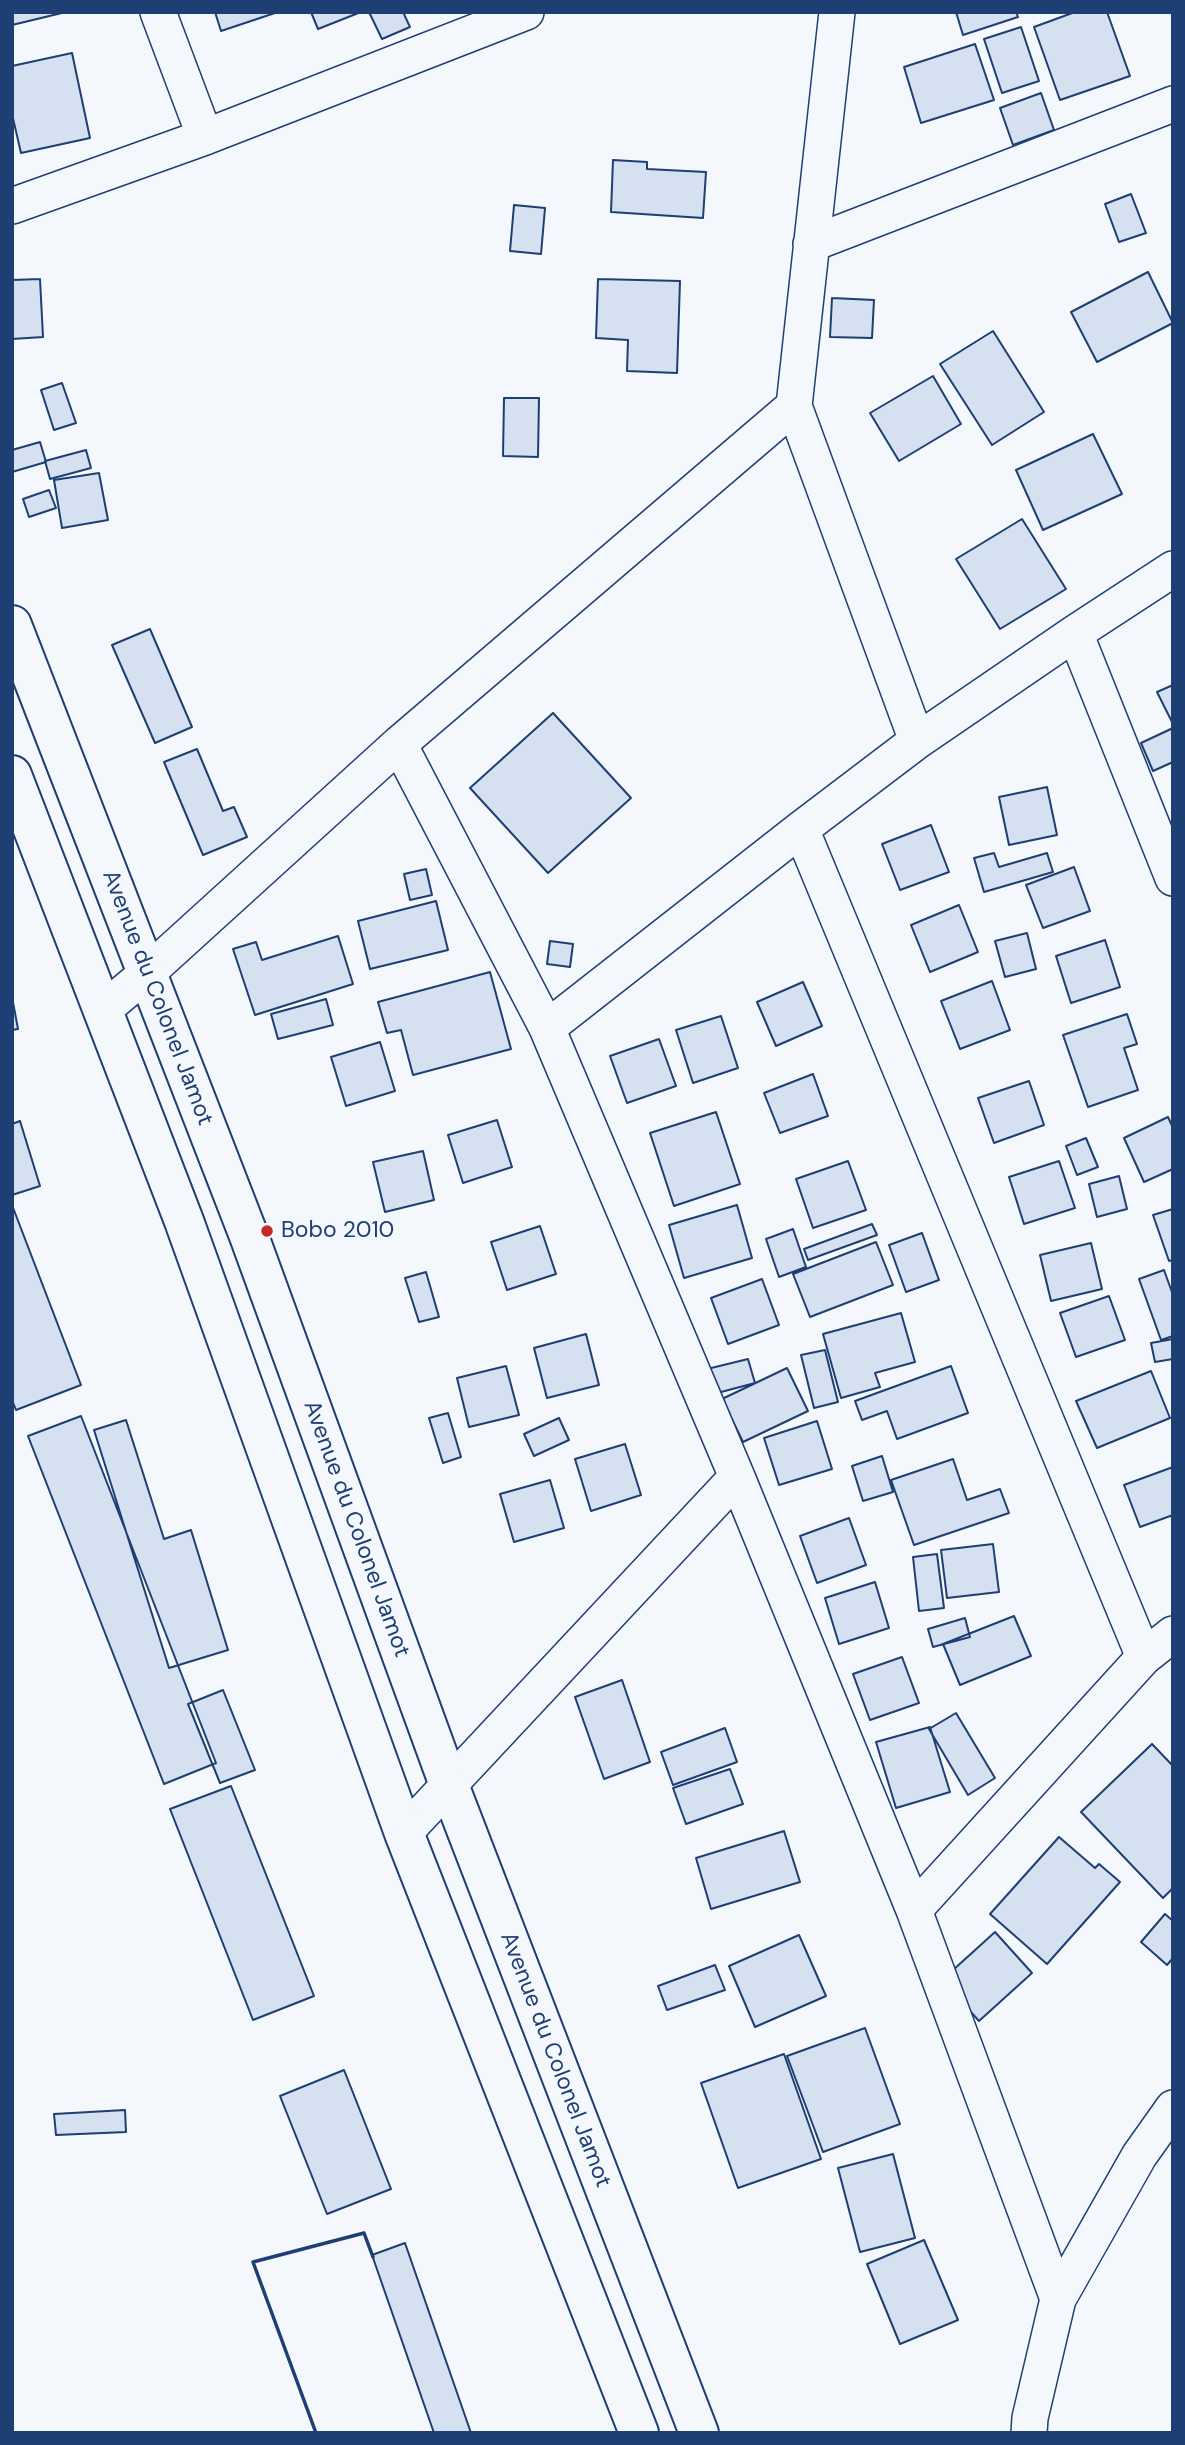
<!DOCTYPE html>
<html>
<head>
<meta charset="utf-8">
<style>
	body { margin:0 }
	#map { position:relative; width:1185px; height:2445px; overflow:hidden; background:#f4f7fb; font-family:"DM Sans",sans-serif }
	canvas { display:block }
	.frame { position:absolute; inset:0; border:14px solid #1d3f73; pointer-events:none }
</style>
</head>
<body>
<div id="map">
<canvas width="1185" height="2445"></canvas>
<div class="frame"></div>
</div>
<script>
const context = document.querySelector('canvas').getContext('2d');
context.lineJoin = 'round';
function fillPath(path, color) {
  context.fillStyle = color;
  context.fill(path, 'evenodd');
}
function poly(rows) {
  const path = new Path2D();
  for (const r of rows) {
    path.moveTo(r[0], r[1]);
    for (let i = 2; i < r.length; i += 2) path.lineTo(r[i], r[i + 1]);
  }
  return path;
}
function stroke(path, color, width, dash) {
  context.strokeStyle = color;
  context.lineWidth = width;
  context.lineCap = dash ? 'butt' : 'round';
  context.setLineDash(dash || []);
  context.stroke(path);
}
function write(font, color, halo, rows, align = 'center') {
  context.font = font + ' "DM Sans",sans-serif';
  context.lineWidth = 5;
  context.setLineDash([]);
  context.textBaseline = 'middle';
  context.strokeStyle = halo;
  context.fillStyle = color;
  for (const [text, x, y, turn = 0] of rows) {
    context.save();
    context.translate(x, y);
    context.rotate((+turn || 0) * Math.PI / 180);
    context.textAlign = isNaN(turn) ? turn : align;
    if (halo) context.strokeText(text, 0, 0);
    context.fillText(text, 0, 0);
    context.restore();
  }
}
const building = poly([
	[12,12,66,12,12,25,12,12],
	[215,12,278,12,221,31,215,12],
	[311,12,361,12,318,29,311,12],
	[369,12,403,12,410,27,382,39,369,12],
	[956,12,1016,12,1018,17,963,35,956,12],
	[1075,12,1107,12,1130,76,1060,100,1034,27,1075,12],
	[1021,27,1039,81,1002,93,984,39,1021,27],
	[975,44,994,100,921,123,904,67,975,44],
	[72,53,90,138,21,153,12,114,12,66,72,53],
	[1041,93,1054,130,1013,145,1000,108,1041,93],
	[613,160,647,162,647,169,706,172,703,218,611,212,613,160],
	[1131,194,1146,233,1119,242,1105,204,1131,194],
	[514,205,545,208,541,254,510,251,514,205],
	[1148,272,1173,323,1097,362,1071,312,1148,272],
	[40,279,43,337,12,339,12,280,40,279],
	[598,279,680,281,677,373,627,371,628,340,596,338,598,279],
	[832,298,874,300,872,338,830,337,832,298],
	[993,331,1044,412,992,445,940,364,993,331],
	[933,376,961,424,899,461,870,413,933,376],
	[62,383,76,423,54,430,41,390,62,383],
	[504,398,539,398,538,457,503,456,504,398],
	[1093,434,1122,494,1043,530,1016,470,1093,434],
	[40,442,46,462,12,472,12,450,40,442],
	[86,450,91,468,50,479,45,461,86,450],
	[99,473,108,520,62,528,54,480,99,473],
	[49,490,56,508,29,517,23,499,49,490],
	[1022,519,1066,589,1000,629,956,559,1022,519],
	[150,629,192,727,155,743,112,645,150,629],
	[1173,685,1173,724,1157,692,1173,685],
	[553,713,631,798,548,873,470,788,553,713],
	[1173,728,1173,762,1153,771,1141,743,1173,728],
	[197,749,223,811,234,807,247,837,203,855,164,762,197,749],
	[1047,787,1057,835,1009,845,999,797,1047,787],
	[931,825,949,872,900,890,882,844,931,825],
	[994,853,999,867,1047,853,1053,872,984,892,974,858,994,853],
	[1074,867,1090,911,1043,928,1026,885,1074,867],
	[426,869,432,895,410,900,404,874,426,869],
	[436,901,448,950,370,969,358,921,436,901],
	[959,905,978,952,930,972,911,925,959,905],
	[1027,933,1036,969,1005,977,995,941,1027,933],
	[338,936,353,984,255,1015,233,949,256,942,262,960,338,936],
	[1105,940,1120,987,1071,1003,1056,956,1105,940],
	[550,941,573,944,570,967,547,964,550,941],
	[490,972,511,1049,413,1075,401,1030,387,1033,378,1002,490,972],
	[992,981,1010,1030,960,1049,941,1001,992,981],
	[803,982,822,1026,776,1046,757,1002,803,982],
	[12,997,18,1029,12,1030,12,997],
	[326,999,333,1025,278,1039,271,1014,326,999],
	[1127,1014,1137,1044,1124,1048,1138,1090,1088,1107,1063,1035,1127,1014],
	[721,1016,738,1068,693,1083,676,1030,721,1016],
	[659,1039,676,1086,627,1103,610,1056,659,1039],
	[380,1042,395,1091,346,1106,331,1057,380,1042],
	[813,1074,828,1116,780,1133,764,1093,813,1074],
	[1029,1081,1044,1125,994,1143,978,1098,1029,1081],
	[716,1112,740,1184,674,1206,650,1133,716,1112],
	[1168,1117,1173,1128,1173,1169,1144,1182,1124,1138,1168,1117],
	[497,1120,512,1167,463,1183,448,1135,497,1120],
	[20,1121,40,1186,12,1195,12,1124,20,1121],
	[1086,1138,1098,1167,1077,1175,1066,1146,1086,1138],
	[423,1151,434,1200,385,1212,373,1162,423,1151],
	[848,1161,866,1210,813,1228,796,1179,848,1161],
	[1059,1161,1075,1208,1024,1224,1009,1177,1059,1161],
	[1119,1176,1127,1209,1097,1217,1089,1184,1119,1176],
	[12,1205,81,1385,16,1410,12,1400,12,1205],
	[737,1205,752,1258,684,1278,669,1225,737,1205],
	[1173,1209,1173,1260,1169,1261,1153,1215,1173,1209],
	[872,1224,877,1235,808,1260,804,1249,872,1224],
	[540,1226,556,1274,507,1290,491,1242,540,1226],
	[793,1229,806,1267,779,1277,766,1239,793,1229],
	[922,1233,939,1280,906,1292,889,1245,922,1233],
	[876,1242,893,1285,810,1317,793,1274,876,1242],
	[1091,1243,1102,1289,1051,1301,1040,1255,1091,1243],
	[1164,1270,1173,1295,1173,1336,1161,1340,1139,1279,1164,1270],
	[426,1272,439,1317,419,1322,405,1278,426,1272],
	[762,1279,779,1325,728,1344,711,1298,762,1279],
	[1109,1296,1125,1340,1076,1357,1060,1313,1109,1296],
	[901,1313,915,1362,875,1373,880,1387,841,1398,823,1334,901,1313],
	[586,1334,599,1385,547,1398,534,1348,586,1334],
	[1173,1339,1173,1359,1155,1362,1151,1343,1173,1339],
	[825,1350,838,1402,814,1408,801,1355,825,1350],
	[748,1359,755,1383,706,1396,699,1371,748,1359],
	[506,1366,519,1415,469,1427,457,1378,506,1366],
	[951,1366,968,1413,897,1439,887,1411,862,1420,855,1401,951,1366],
	[787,1368,808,1411,743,1442,722,1399,787,1368],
	[1151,1371,1170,1418,1097,1448,1076,1401,1151,1371],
	[448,1413,461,1457,443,1463,429,1418,448,1413],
	[81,1416,216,1763,164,1784,28,1436,81,1416],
	[559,1418,569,1440,534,1456,524,1434,559,1418],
	[126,1420,164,1539,191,1530,228,1650,169,1668,94,1430,126,1420],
	[817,1421,832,1469,779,1485,764,1438,817,1421],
	[625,1444,641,1495,591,1511,575,1459,625,1444],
	[882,1456,893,1492,863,1501,852,1466,882,1456],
	[953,1459,967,1500,1000,1489,1009,1513,914,1545,891,1480,953,1459],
	[1173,1467,1173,1515,1140,1527,1124,1485,1173,1467],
	[550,1480,564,1528,514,1542,500,1494,550,1480],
	[849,1518,866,1565,817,1583,800,1536,849,1518],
	[993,1544,999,1592,947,1598,941,1550,993,1544],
	[937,1554,944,1608,919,1611,913,1557,937,1554],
	[875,1582,889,1628,839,1644,825,1598,875,1582],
	[1014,1616,1031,1656,960,1685,943,1644,1014,1616],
	[965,1618,970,1637,933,1647,928,1629,965,1618],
	[902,1657,919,1703,870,1720,853,1674,902,1657],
	[622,1680,650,1762,604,1779,575,1697,622,1680],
	[223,1690,255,1770,220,1783,188,1704,223,1690],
	[956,1713,995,1778,968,1795,929,1729,956,1713],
	[930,1727,950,1792,896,1808,876,1742,930,1727],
	[725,1728,737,1762,673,1785,661,1752,725,1728],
	[1152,1744,1173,1766,1173,1888,1163,1898,1081,1812,1152,1744],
	[730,1769,743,1804,686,1824,673,1788,730,1769],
	[231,1786,314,1996,253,2020,170,1809,231,1786],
	[784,1831,800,1882,711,1909,696,1858,784,1831],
	[1059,1837,1095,1868,1099,1864,1120,1882,1047,1964,990,1914,1059,1837],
	[1165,1914,1173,1921,1173,1958,1167,1965,1141,1942,1165,1914],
	[995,1932,1032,1973,979,2021,942,1980,995,1932],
	[799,1935,826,1996,755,2027,729,1966,799,1935],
	[715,1965,725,1990,667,2010,658,1986,715,1965],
	[865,2028,900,2124,823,2152,787,2056,865,2028],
	[784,2054,821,2159,738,2188,701,2083,784,2054],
	[344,2070,391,2189,327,2214,280,2096,344,2070],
	[125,2110,126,2132,56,2135,54,2114,125,2110],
	[893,2154,915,2238,860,2252,838,2168,893,2154],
	[924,2240,958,2320,900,2344,867,2264,924,2240],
	[405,2243,471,2433,434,2433,372,2255,405,2243]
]);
const minor = poly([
	[158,12,205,137],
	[12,206,205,137,526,12],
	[811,244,1173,104],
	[794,406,917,741],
	[1075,633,1173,878],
	[399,744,547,1028,737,1477,914,1910,1058,2299],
	[801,829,1144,1657],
	[102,1011,147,973,399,744,794,406,837,12],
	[547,1028,801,829,917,741,1075,633,1173,569],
	[404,1833,737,1477],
	[914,1910,1144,1657,1173,1634],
	[1029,2433,1030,2418,1058,2299,1139,2156,1173,2108]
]);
const primary = poly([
	[12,625,249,1236,449,1785,699,2433],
	[12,775,184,1221,404,1833,639,2433]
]);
const wall = poly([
	[316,2433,253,2262,364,2233,373,2257]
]);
const markers = [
	[267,1231,7,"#c62828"]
];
const streetNames = [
	["Avenue du Colonel Jamot",157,998,69],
	["Avenue du Colonel Jamot",356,1529,70],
	["Avenue du Colonel Jamot",555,2060,69]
];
const poiNames = [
	["Bobo 2010",281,1231]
];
fillPath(building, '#d5e0f0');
stroke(building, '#1d3f73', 2);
stroke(minor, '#1d3f73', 38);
stroke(primary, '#1d3f73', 42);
stroke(minor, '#f4f7fb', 35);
stroke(primary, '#f4f7fb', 38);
stroke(wall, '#1d3f73', 3.5);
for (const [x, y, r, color] of markers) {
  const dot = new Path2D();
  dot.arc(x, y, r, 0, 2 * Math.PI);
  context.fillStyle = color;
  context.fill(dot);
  stroke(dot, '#f4f7fb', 2.5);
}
write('23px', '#1d3f73', '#f4f7fb', streetNames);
write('23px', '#1d3f73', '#f4f7fb', poiNames, 'left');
</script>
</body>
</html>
